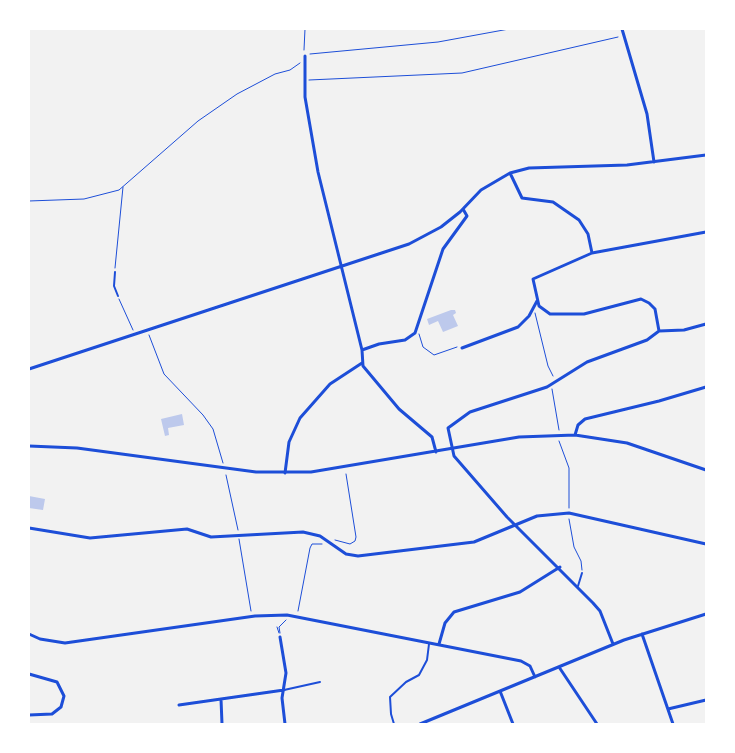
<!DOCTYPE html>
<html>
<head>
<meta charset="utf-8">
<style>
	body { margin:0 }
	#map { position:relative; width:735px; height:753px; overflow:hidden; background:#f2f2f2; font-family:"PT Sans Narrow",sans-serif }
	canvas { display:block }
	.frame { position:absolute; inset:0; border:30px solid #fff; pointer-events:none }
</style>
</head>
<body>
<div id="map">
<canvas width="735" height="753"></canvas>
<div class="frame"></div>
</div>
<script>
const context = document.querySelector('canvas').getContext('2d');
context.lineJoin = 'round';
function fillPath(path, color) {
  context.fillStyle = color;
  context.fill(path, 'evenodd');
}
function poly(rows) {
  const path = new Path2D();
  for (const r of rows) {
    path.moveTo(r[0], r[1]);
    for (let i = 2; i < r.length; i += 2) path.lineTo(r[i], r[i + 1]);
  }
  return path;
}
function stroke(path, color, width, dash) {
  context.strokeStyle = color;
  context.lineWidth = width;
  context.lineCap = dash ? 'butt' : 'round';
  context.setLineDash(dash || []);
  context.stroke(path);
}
const building = poly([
	[451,310,455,310,456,313,453,315,458,326,443,332,438,321,429,325,427,319],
	[182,414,184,425,168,428,169,435,165,436,161,419],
	[29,496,45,499,43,510,29,508]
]);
const path = poly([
	[304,50,305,29],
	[310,54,438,42,509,29],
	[309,80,462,73,618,37],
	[29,201,84,199,119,190,198,121,237,94,275,74,290,70,300,63],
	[115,268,123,187],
	[119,299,133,330],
	[535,313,548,366,553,376],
	[419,334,423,347,434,355,457,347],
	[149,335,164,374,203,415,213,429,223,463],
	[552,389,559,430],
	[559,441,569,468,569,508],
	[226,475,238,530],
	[569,519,574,547,581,561,582,570],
	[239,539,251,611],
	[335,540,350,544,355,541,356,537,346,474],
	[298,611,310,548,312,544,322,544],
	[277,627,279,633],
	[280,633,279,627,286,620]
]);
const service = poly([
	[115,272,114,286,118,296],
	[578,586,582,573],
	[284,690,320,682],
	[394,724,391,714,390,697,406,682,419,675,427,660,429,644]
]);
const minor = poly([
	[622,29,647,114,654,162],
	[305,56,305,97,318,172,362,350,363,366,399,409,432,437,436,452],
	[510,173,522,198,553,202,579,220,588,234,592,253],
	[659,331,655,309,649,303,641,299,584,314,550,314,539,306,533,279,592,253,706,232],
	[462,348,518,327,529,316,537,301],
	[362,350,379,344,405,340,415,333,443,249,467,216,463,209],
	[29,369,409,244,441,227,460,212,481,190,510,173,529,168,627,165,706,155],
	[575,435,578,425,585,419,659,401,706,387],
	[29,446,77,448,256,472,311,472,519,437,575,435,627,443,706,470],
	[285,473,289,442,300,418,330,384,362,363],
	[29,528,90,538,187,529,211,537,303,532,320,536,346,554,358,556,474,542,537,516,569,513,706,544],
	[29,634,40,639,65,643,255,616,287,615,521,661,530,666,535,677],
	[642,634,673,724],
	[280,637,286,673,282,698,285,724],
	[439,644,445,623,454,612,520,592,560,567],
	[613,644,600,611,593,603,507,517,454,456,448,428,470,412,547,387,587,362,647,340,659,331,684,330,706,324],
	[559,667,597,724],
	[29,674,57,682,64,696,61,707,52,714,29,715],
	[500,691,513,724],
	[221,699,222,724],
	[179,705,284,690],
	[668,709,706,700],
	[420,724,624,640,706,614]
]);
fillPath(building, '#bdc9ec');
stroke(path, '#1d4ed8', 1);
stroke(service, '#1d4ed8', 2);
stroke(minor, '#1d4ed8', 3);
</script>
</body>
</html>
